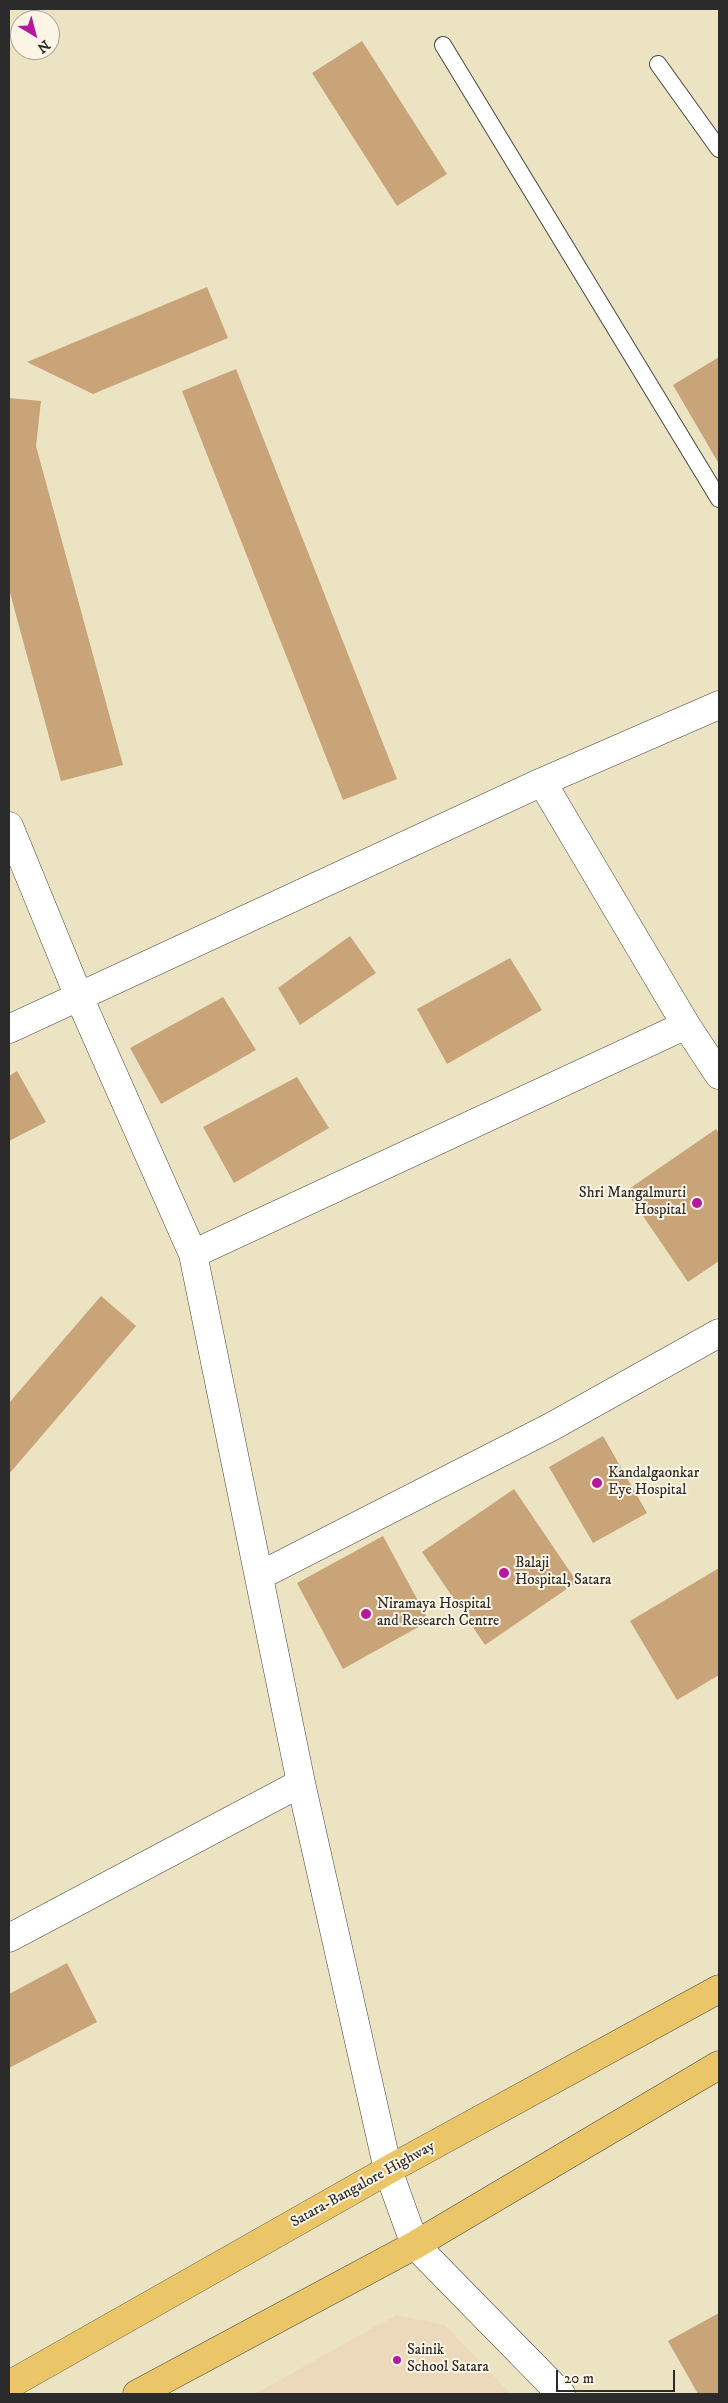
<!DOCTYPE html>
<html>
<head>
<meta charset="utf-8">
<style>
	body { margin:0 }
	#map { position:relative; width:728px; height:2403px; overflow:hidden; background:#ece3c3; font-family:"IM FELL DW Pica",serif }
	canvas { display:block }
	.frame { position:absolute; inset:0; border:10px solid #2b2b2b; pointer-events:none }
	.north { position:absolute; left:10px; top:10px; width:50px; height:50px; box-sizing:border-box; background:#fcf5e5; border:1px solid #a8a49b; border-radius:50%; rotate:143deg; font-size:14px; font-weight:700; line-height:20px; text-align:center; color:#2b2b2b }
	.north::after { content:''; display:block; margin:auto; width:18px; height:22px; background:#b5179e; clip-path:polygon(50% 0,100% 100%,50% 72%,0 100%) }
	.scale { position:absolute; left:556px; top:2370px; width:119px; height:22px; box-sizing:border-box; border:2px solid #2b2b2b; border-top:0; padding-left:6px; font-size:15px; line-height:18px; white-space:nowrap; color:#2b2b2b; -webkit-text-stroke:4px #fcf5e5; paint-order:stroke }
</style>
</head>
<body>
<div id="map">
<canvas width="728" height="2403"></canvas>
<div class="frame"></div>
<div class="north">N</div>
<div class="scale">20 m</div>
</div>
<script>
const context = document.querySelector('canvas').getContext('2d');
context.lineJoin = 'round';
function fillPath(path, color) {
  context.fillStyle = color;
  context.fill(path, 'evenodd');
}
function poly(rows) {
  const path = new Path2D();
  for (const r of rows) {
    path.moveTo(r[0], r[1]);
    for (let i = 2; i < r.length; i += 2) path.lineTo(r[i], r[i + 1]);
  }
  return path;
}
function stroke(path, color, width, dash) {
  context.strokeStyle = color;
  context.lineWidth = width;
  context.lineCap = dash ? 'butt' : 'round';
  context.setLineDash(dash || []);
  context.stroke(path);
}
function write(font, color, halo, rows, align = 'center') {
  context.font = font + ' "IM FELL DW Pica",serif';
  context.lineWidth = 4;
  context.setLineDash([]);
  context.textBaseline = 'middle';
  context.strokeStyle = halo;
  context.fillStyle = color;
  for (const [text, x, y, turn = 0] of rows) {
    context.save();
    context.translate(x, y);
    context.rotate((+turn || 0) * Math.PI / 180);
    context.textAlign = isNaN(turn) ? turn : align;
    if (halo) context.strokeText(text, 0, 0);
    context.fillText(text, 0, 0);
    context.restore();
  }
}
const built = poly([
	[396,2315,445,2325,511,2394,255,2394]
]);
const building = poly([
	[362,41,447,174,397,206,312,73],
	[207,287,228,338,93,394,27,362],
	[719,357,719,464,673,385],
	[236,369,397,779,343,800,182,391],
	[9,398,41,401,36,446,123,765,61,781,9,589],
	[350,936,376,973,300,1025,278,988],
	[510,958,542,1010,447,1064,417,1009],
	[223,997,256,1050,161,1104,130,1048],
	[17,1071,46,1122,9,1141,9,1076],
	[297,1077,329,1128,234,1183,203,1127],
	[716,1129,719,1133,719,1261,688,1282,626,1191],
	[101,1296,136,1326,9,1474,9,1403],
	[603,1436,647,1513,593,1543,549,1467],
	[514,1489,577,1582,485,1645,422,1552],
	[383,1536,429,1621,343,1669,297,1583],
	[719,1568,719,1675,677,1700,630,1621],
	[67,1963,97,2022,9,2068,9,1994],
	[719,2313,719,2394,698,2394,668,2341]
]);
const service = poly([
	[443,45,719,499],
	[658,64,719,149]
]);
const minor = poly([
	[542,782,686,1025,719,1075],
	[9,826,79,997,193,1254,301,1783,388,2170,415,2245,561,2394],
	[9,1029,542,782,719,705],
	[193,1254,686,1025],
	[259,1576,551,1427,719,1333],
	[9,1938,301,1783]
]);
const primary = poly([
	[9,2385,388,2170,719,1989],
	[137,2394,415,2245,719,2065]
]);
const markers = [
	[697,1203,6,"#b5179e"],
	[597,1483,6,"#b5179e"],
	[504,1573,6,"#b5179e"],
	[366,1614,6,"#b5179e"],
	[397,2360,5,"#b5179e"]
];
const poiNames = [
	["Shri Mangalmurti",686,1194,"right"],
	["Hospital",686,1211,"right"],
	["Kandalgaonkar",608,1474],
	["Eye Hospital",608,1491],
	["Balaji",515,1564],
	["Hospital, Satara",515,1581],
	["Niramaya Hospital",377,1605],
	["and Research Centre",377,1622],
	["Sainik",407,2351],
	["School Satara",407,2368]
];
const streetNames = [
	["Satara-Bangalore Highway",363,2185,-29]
];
fillPath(built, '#ecd8ba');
fillPath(building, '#c8a478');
stroke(service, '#484742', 18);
stroke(minor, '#484742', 29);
stroke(primary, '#484742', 29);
stroke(service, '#fff', 16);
stroke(minor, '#fff', 28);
stroke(primary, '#ebc669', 28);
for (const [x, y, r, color] of markers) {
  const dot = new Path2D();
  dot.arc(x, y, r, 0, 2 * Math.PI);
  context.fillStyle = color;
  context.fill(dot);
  stroke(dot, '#fcf5e5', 2);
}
write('15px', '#2b2b2b', '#fcf5e5', poiNames, 'left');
write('15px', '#2b2b2b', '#fcf5e5', streetNames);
</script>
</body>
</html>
